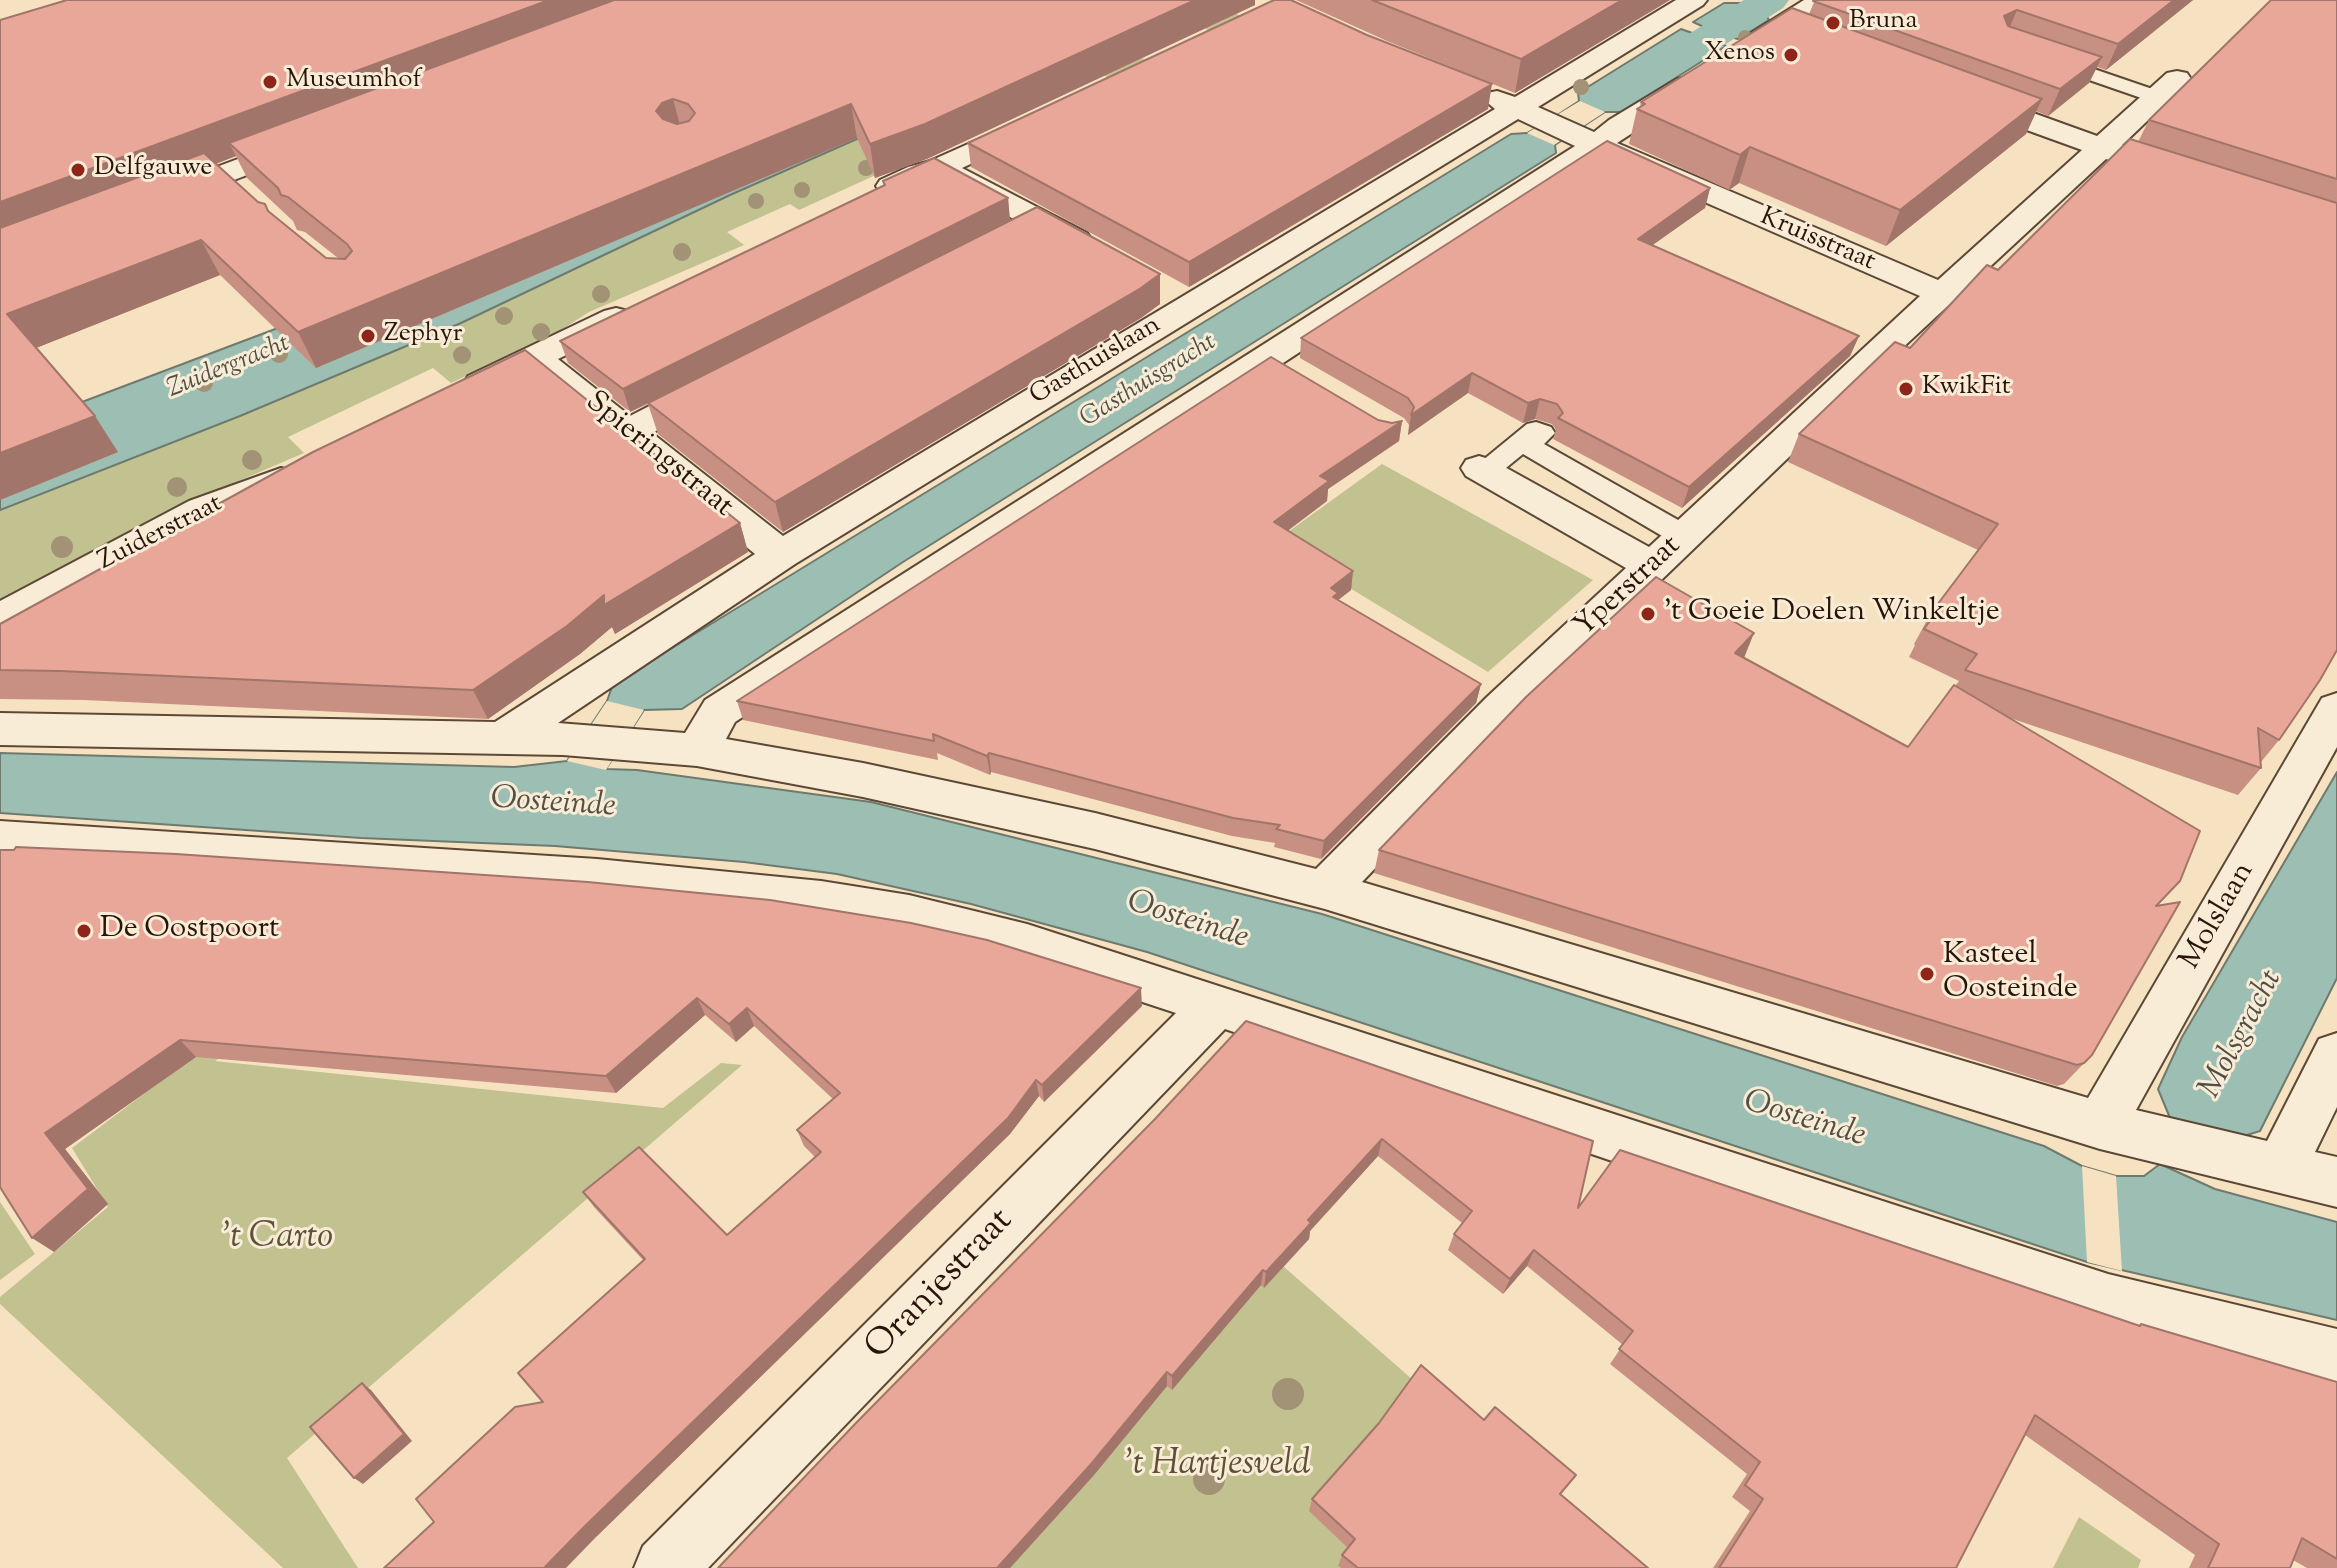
<!DOCTYPE html>
<html>
<head>
<meta charset="utf-8">
<style>
	body { margin:0 }
	canvas { display:block; background:#f6e2c1 }
</style>
</head>
<body>
<canvas width="2337" height="1568"></canvas>
<script>
const context = document.querySelector('canvas').getContext('2d');
context.lineJoin = 'round';
function fillPath(path, color) {
  context.fillStyle = color;
  context.fill(path, 'evenodd');
}
function poly(rows) {
  const path = new Path2D();
  for (const r of rows) {
    path.moveTo(r[0], r[1]);
    for (let i = 2; i < r.length; i += 2) path.lineTo(r[i], r[i + 1]);
  }
  return path;
}
function stroke(path, color, width, dash) {
  context.strokeStyle = color;
  context.lineWidth = width;
  context.lineCap = dash ? 'butt' : 'round';
  context.setLineDash(dash || []);
  context.stroke(path);
}
function write(font, color, halo, rows, align = 'center') {
  context.font = font + ' "Sorts Mill Goudy",serif';
  context.lineWidth = 6;
  context.setLineDash([]);
  context.textBaseline = 'middle';
  context.strokeStyle = halo;
  context.fillStyle = color;
  for (const [text, x, y, turn = 0] of rows) {
    context.save();
    context.translate(x, y);
    context.rotate((+turn || 0) * Math.PI / 180);
    context.textAlign = isNaN(turn) ? turn : align;
    if (halo) context.strokeText(text, 0, 0);
    context.fillText(text, 0, 0);
    context.restore();
  }
}
const green = poly([
	[1207,0,1241,16,1210,31,1186,20,1126,50,1148,61,1109,78,1090,68,992,122,799,210,790,204,727,232,744,245,589,312,561,330,451,383,433,368,288,437,304,453,185,504,0,611,0,510,240,416,461,323,730,195,909,116],
	[1382,464,1593,580,1488,672,1274,542],
	[267,1001,284,1014,215,1061,663,1108,721,1063,742,1065,287,1458,358,1568,283,1568,0,1304,0,1297,108,1207,72,1148],
	[0,1202,35,1254,0,1280],
	[1275,1259,1413,1380,1351,1550,1339,1566,1341,1568,993,1568],
	[2079,1517,2141,1560,2138,1568,2053,1568]
]);
const water = poly([
	[1724,3,1740,3,1765,13,1769,20,1738,39,1727,36,1718,42,1726,46,1622,112,1605,112,1555,145,1556,153,903,562,682,709,644,710,606,769,637,770,871,802,1322,914,2044,1146,2082,1166,2116,1176,2144,1176,2160,1164,2215,1189,2337,1222,2337,1320,2087,1262,1147,952,971,904,837,874,744,862,555,846,361,838,0,813,0,753,514,767,567,761,607,701,613,684,1511,134,1527,133,1548,121,1579,101,1578,93,1681,29,1695,34,1704,27,1693,22,1724,3],
	[909,116,730,195,461,323,240,416,0,510,0,445,82,402,352,300,909,116],
	[2337,772,2337,978,2260,1131,2224,1142,2170,1118,2158,1089,2182,1037,2337,772]
]);
const pier = poly([
	[1580,101,1605,112,1554,145,1527,133],
	[607,701,644,710,606,770,567,761],
	[2082,1166,2116,1176,2122,1271,2087,1262]
]);
const canal = poly([
	[1744,0,1789,0,1783,8,1694,64,1680,68,1666,64,1660,56,1666,48,1744,0]
]);
const lane = poly([
	[2053,55,2164,93,2167,97,2164,101,2150,101,2046,65,2043,61,2046,57,2053,55],
	[1536,422,1551,427,1555,433,1544,444,1694,529,1698,536,1694,543,1684,545,1674,543,1523,454,1495,477,1486,480,1477,477,1473,471,1477,465,1527,424,1536,422]
]);
const street = poly([
	[1676,0,1707,0,1703,5,1538,107,1594,132,1609,120,1677,79,1687,77,1697,79,1701,85,1697,91,1617,143,1938,280,2082,150,1966,108,1962,102,1966,96,1976,94,1986,96,2097,136,2167,73,2177,71,2187,73,2191,79,2122,145,2135,150,2140,156,2135,162,2125,165,2106,159,1898,352,1517,719,1362,882,2088,1098,2322,698,2337,693,2337,747,2136,1110,2267,1141,2319,1039,2337,1033,2337,1107,2315,1152,2337,1157,2337,1207,2100,1149,1325,909,1095,849,863,797,697,766,563,755,0,745,0,713,495,722,755,554,532,372,480,395,468,392,463,384,468,376,604,311,616,308,628,311,633,318,628,325,558,359,630,416,692,384,704,381,716,384,721,392,716,400,652,433,783,536,1495,109,1483,99,1487,93,1497,91,1515,97,1676,0],
	[1518,119,1575,146,705,700,685,733,558,723,795,564,1518,119],
	[1599,156,1920,296,1649,547,1492,460,1479,456,1466,460,1461,468,1466,476,1626,568,1487,697,1316,869,1095,813,863,763,726,739,735,722,1599,156],
	[1804,0,1835,0,1762,51,1742,51,1739,45,1742,39,1804,0],
	[1022,120,1032,123,1036,129,1032,135,962,168,1087,233,1092,240,1087,247,1076,249,1065,247,946,182,942,176,891,195,880,192,876,186,880,180,908,167,930,161,1022,120],
	[297,137,307,140,312,146,307,152,182,200,171,203,160,200,156,194,160,188,297,137],
	[281,468,294,471,299,480,294,489,215,519,14,629,0,633,0,601,189,501,281,468],
	[0,821,597,859,821,881,909,895,1027,924,2108,1274,2337,1329,2337,1387,2108,1330,1225,1029,708,1568,634,1568,643,1546,1176,1013,1027,964,909,935,821,919,597,897,0,857,0,821]
]);
const trees = [
	[1745,37,7],
	[1581,87,8],
	[866,168,8],
	[802,190,8],
	[756,201,8],
	[682,252,9],
	[601,294,9],
	[504,316,9],
	[541,332,9],
	[279,354,9],
	[462,355,9],
	[204,383,9],
	[252,460,10],
	[177,487,10],
	[62,547,11],
	[1288,1394,16],
	[1209,1479,16]
];
const wall = poly([
	[67,0,1255,0,1255,5,929,158,875,178,857,138,316,368,220,275,36,348,118,452,0,500,0,20],
	[236,156,247,178,293,221,297,230,305,232,338,258,326,258,269,212,216,164],
	[1296,0,1670,0,1515,93,1387,41],
	[1815,0,2193,0,2106,70,2097,67,2089,83,2048,116,2036,111,2026,134,1886,246,1739,183,1729,190,1629,144,1637,109,1640,107,1641,102,1809,14],
	[2337,0,2337,650,2279,740,2261,762,2261,768,2238,795,2010,718,2159,906,2092,1055,2064,1084,2057,1086,1374,873,1379,850,1744,658,1908,747,1959,681,1909,657,1915,645,1914,644,1931,613,1978,550,1788,462,1799,434,1910,348,2138,142,2149,120],
	[1488,109,1189,287,971,167,968,143],
	[883,181,1008,198,1010,221,1160,274,1160,304,1141,318,783,532,658,434,648,404,630,412,568,363,560,341,884,186],
	[1710,188,1705,208,1652,245,1859,336,1850,356,1682,508,1553,439,1556,430,1552,424,1535,419,1523,423,1468,393,1408,435,1409,425,1404,418,1300,358,1301,338],
	[1378,420,1392,423,1402,421,1399,441,1328,489,1327,501,1288,530,1353,571,1351,590,1338,600,1481,684,1476,703,1321,859,1274,847,1275,843,1232,836,991,772,990,775,937,753,938,760,743,720,737,701],
	[740,523,748,552,615,634,612,627,580,654,488,719,84,700,0,699,0,624],
	[0,850,1142,1006,1044,1102,1039,1096,1010,1134,597,1536,434,1522,543,1402,643,1260,594,1207,583,1192,727,1235,815,1157,804,1146,797,1130,833,1099,754,1026,736,1042,705,1015,616,1093,196,1057,65,1149,108,1204,54,1252],
	[1246,1021,1578,1208,2138,1326,2141,1324,2337,1382,2337,1568,2307,1568,2293,1560,2290,1568,2189,1568,2195,1555,2025,1435,1956,1568,1713,1568,1750,1511,1732,1497,1747,1474,1610,1364,1623,1345,1527,1266,1503,1294,1448,1250,1454,1234,1462,1223,1378,1156,1310,1231,1309,1239,1264,1288,1261,1285,1172,1390,1167,1386,1094,1475,1010,1568,718,1568,1155,1119],
	[1561,1494,1648,1568,1341,1568,1338,1566,1342,1555,1348,1548,1309,1511,1312,1499]
]);
const shadedWall = poly([
	[549,0,647,0,229,143,236,156,0,245,0,202],
	[1195,0,1255,0,1255,5,929,158,875,178,870,144],
	[1622,0,1670,0,1515,93,1521,59],
	[2174,0,2193,0,2106,70,2118,44],
	[2017,10,2006,36,2004,16],
	[2102,57,2089,83,2048,116,2060,89],
	[1492,84,1488,109,1189,287,1189,262],
	[673,99,682,133,665,145,656,111,662,103],
	[2042,99,2026,134,1886,246,1900,210],
	[851,104,857,138,316,368,298,332],
	[1750,147,1739,183,1729,190,1740,155],
	[1710,188,1705,208,1633,259,1638,239],
	[1008,198,1010,221,630,412,623,389],
	[201,240,220,275,31,350,7,314],
	[1160,274,1160,304,1141,318,783,532,775,502],
	[1859,336,1850,356,1682,508,1689,487],
	[1472,373,1468,393,1408,435,1411,415],
	[1540,399,1535,419,1523,423,1528,403],
	[95,416,118,452,0,500,0,453],
	[1402,421,1399,441,1328,489,1327,501,1273,542,1274,522,1320,476],
	[740,523,748,552,615,634,612,627,580,654,488,719,473,690,604,595],
	[1353,571,1351,590,1337,601,1336,612,1331,588],
	[1754,633,1744,658,1735,653],
	[1481,684,1476,703,1321,859,1324,841],
	[989,753,991,772,990,775,987,756],
	[1141,988,1142,1006,1044,1102,1042,1085],
	[697,998,705,1015,616,1093,606,1076],
	[747,1008,754,1026,736,1042,729,1024],
	[180,1040,196,1057,65,1149,108,1204,54,1252,32,1238,45,1133],
	[1036,1080,1039,1096,1010,1134,597,1536,566,1568,544,1568],
	[1382,1139,1378,1156,1310,1231,1309,1239,1264,1288,1266,1272,1308,1220],
	[1534,1250,1527,1266,1503,1294,1510,1279],
	[1263,1270,1261,1285,1172,1390,1172,1376],
	[1167,1372,1167,1386,1094,1475,1010,1568,997,1568],
	[362,1383,371,1390,412,1441,363,1484,354,1478]
]);
const building = poly([
	[67,0,549,0,0,202,0,20,67,0],
	[614,0,1195,0,925,124,870,144,851,104,298,332,201,240,7,314,95,416,0,453,0,228,204,153,258,202,265,204,268,211,326,258,345,259,352,251,347,244,288,197,281,195,278,188,229,143,614,0],
	[673,99,688,104,695,113,689,121,677,124,663,119,656,111,662,103,673,99],
	[1274,0,1291,0,1367,35,1492,84,1189,262,968,143,1274,0],
	[1372,0,1622,0,1521,59,1372,0],
	[1815,0,2174,0,2118,44,2017,10,2004,16,2008,26,2102,57,2060,89,1813,1,1815,0],
	[2271,0,2337,0,2337,179,2149,120,2271,0],
	[1792,8,2042,99,1900,210,1750,147,1740,155,1637,109,1645,104,1641,102,1792,8],
	[2130,139,2337,203,2337,650,2320,680,2279,740,2258,728,2261,768,1965,670,1977,654,1924,629,1932,618,1929,616,1931,613,1998,524,1799,434,1895,342,1910,348,1987,265,1998,270,2130,139],
	[1607,141,1710,188,1638,239,1859,336,1689,487,1558,418,1563,413,1557,404,1540,399,1528,403,1472,373,1411,415,1414,407,1408,398,1301,338,1607,141],
	[934,158,1008,198,623,389,560,341,885,185,883,181,934,158],
	[1037,207,1160,274,1141,288,775,502,648,403,1037,207],
	[525,350,740,523,604,605,604,595,567,626,473,690,60,671,0,670,0,624,313,452,525,350],
	[1271,357,1378,420,1392,423,1402,421,1320,476,1329,481,1274,522,1353,571,1331,588,1338,593,1333,597,1481,684,1324,841,1276,829,1280,825,1233,818,989,753,987,756,933,734,934,741,737,701,1271,357],
	[1656,577,1754,633,1735,653,1908,747,1954,685,2200,831,2180,881,2156,906,2180,902,2092,1055,2084,1063,2077,1065,1379,850,1526,697,1656,577],
	[16,847,176,854,588,882,770,900,911,923,987,940,1141,988,1042,1085,1036,1080,1008,1118,585,1526,544,1568,384,1568,434,1522,416,1499,515,1407,543,1402,518,1373,645,1259,583,1192,639,1147,727,1235,821,1152,797,1130,840,1093,747,1008,729,1024,697,998,606,1076,180,1040,45,1133,88,1189,32,1238,0,1187,0,850,14,850,16,847],
	[1246,1021,1593,1141,1578,1208,1620,1150,2140,1326,2141,1324,2337,1382,2337,1559,2302,1538,2290,1568,2208,1568,2219,1544,2035,1415,1956,1568,1719,1568,1763,1499,1745,1485,1760,1462,1619,1349,1633,1331,1534,1250,1510,1279,1454,1234,1472,1211,1382,1139,1308,1220,1311,1223,1266,1272,1263,1270,1172,1376,1167,1372,1092,1463,997,1568,718,1568,856,1423,1155,1119,1246,1021],
	[1421,1365,1484,1420,1495,1407,1576,1475,1560,1494,1648,1568,1358,1568,1342,1555,1355,1539,1312,1499,1379,1423,1421,1365],
	[362,1383,404,1434,354,1478,310,1427,362,1383]
]);
const markers = [
	[1833,23,8,"#8f2418"],
	[1791,55,8,"#8f2418"],
	[270,82,8,"#8f2418"],
	[78,170,8,"#8f2418"],
	[368,336,8,"#8f2418"],
	[1906,389,8,"#8f2418"],
	[1648,614,8,"#8f2418"],
	[84,931,8,"#8f2418"],
	[1927,974,8,"#8f2418"]
];
const farPoinames = [
	["Bruna",1849,23],
	["Xenos",1775,55,"right"],
	["Museumhof",286,82],
	["Delfgauwe",94,170],
	["Zephyr",384,336],
	["KwikFit",1922,389]
];
const farStreetnames = [
	["Kruisstraat",1817,241,23],
	["Gasthuislaan",1096,362,-31],
	["Zuiderstraat",161,534,-27]
];
const farWaternames = [
	["Zuidergracht",229,368,-22],
	["Gasthuisgracht",1149,382,-32]
];
const streetNames = [
	["Spieringstraat",658,456,39],
	["Yperstraat",1629,588,-43],
	["Molslaan",2219,917,-60]
];
const poiNames = [
	["'t Goeie Doelen Winkeltje",1664,614],
	["De Oostpoort",100,931],
	["Kasteel",1943,957],
	["Oosteinde",1943,991]
];
const waterNames = [
	["Oosteinde",553,805,4],
	["Oosteinde",1187,922,18],
	["Molsgracht",2243,1035,-62],
	["Oosteinde",1804,1121,17]
];
const nearParknames = [
	["'t Carto",278,1240],
	["'t Hartjesveld",1218,1467]
];
const nearStreetnames = [
	["Oranjestraat",941,1286,-46]
];
fillPath(green, '#c1c290');
fillPath(water, '#9dbeb2');
stroke(water, '#6f7a6e', 2);
fillPath(pier, '#f6e2c1');
fillPath(canal, '#9dbeb2');
stroke(lane, '#5c4837', 4);
stroke(street, '#5c4837', 4);
fillPath(lane, '#f9ecd7');
fillPath(street, '#f9ecd7');
context.fillStyle = '#a29276';
for (const [x, y, r] of trees) {
  context.beginPath();
  context.arc(x, y, r, 0, 2 * Math.PI);
  context.fill();
}
fillPath(wall, '#c89083');
fillPath(shadedWall, '#a2756a');
fillPath(building, '#e8a798');
stroke(building, '#a2756a', 2);
for (const [x, y, r, color] of markers) {
  const dot = new Path2D();
  dot.arc(x, y, r, 0, 2 * Math.PI);
  context.fillStyle = color;
  context.fill(dot);
  stroke(dot, '#f9ecd7', 3);
}
write('26px', '#291409', '#f9ecd7', farPoinames, 'left');
write('26px', '#291409', '#f9ecd7', farStreetnames);
write('italic 26px', '#525044', '#f9ecd7', farWaternames);
write('30px', '#291409', '#f9ecd7', streetNames);
write('30px', '#291409', '#f9ecd7', poiNames, 'left');
write('italic 32px', '#525044', '#f9ecd7', waterNames);
write('italic 36px', '#5e5138', '#f9ecd7', nearParknames);
write('36px', '#291409', '#f9ecd7', nearStreetnames);
</script>
</body>
</html>
